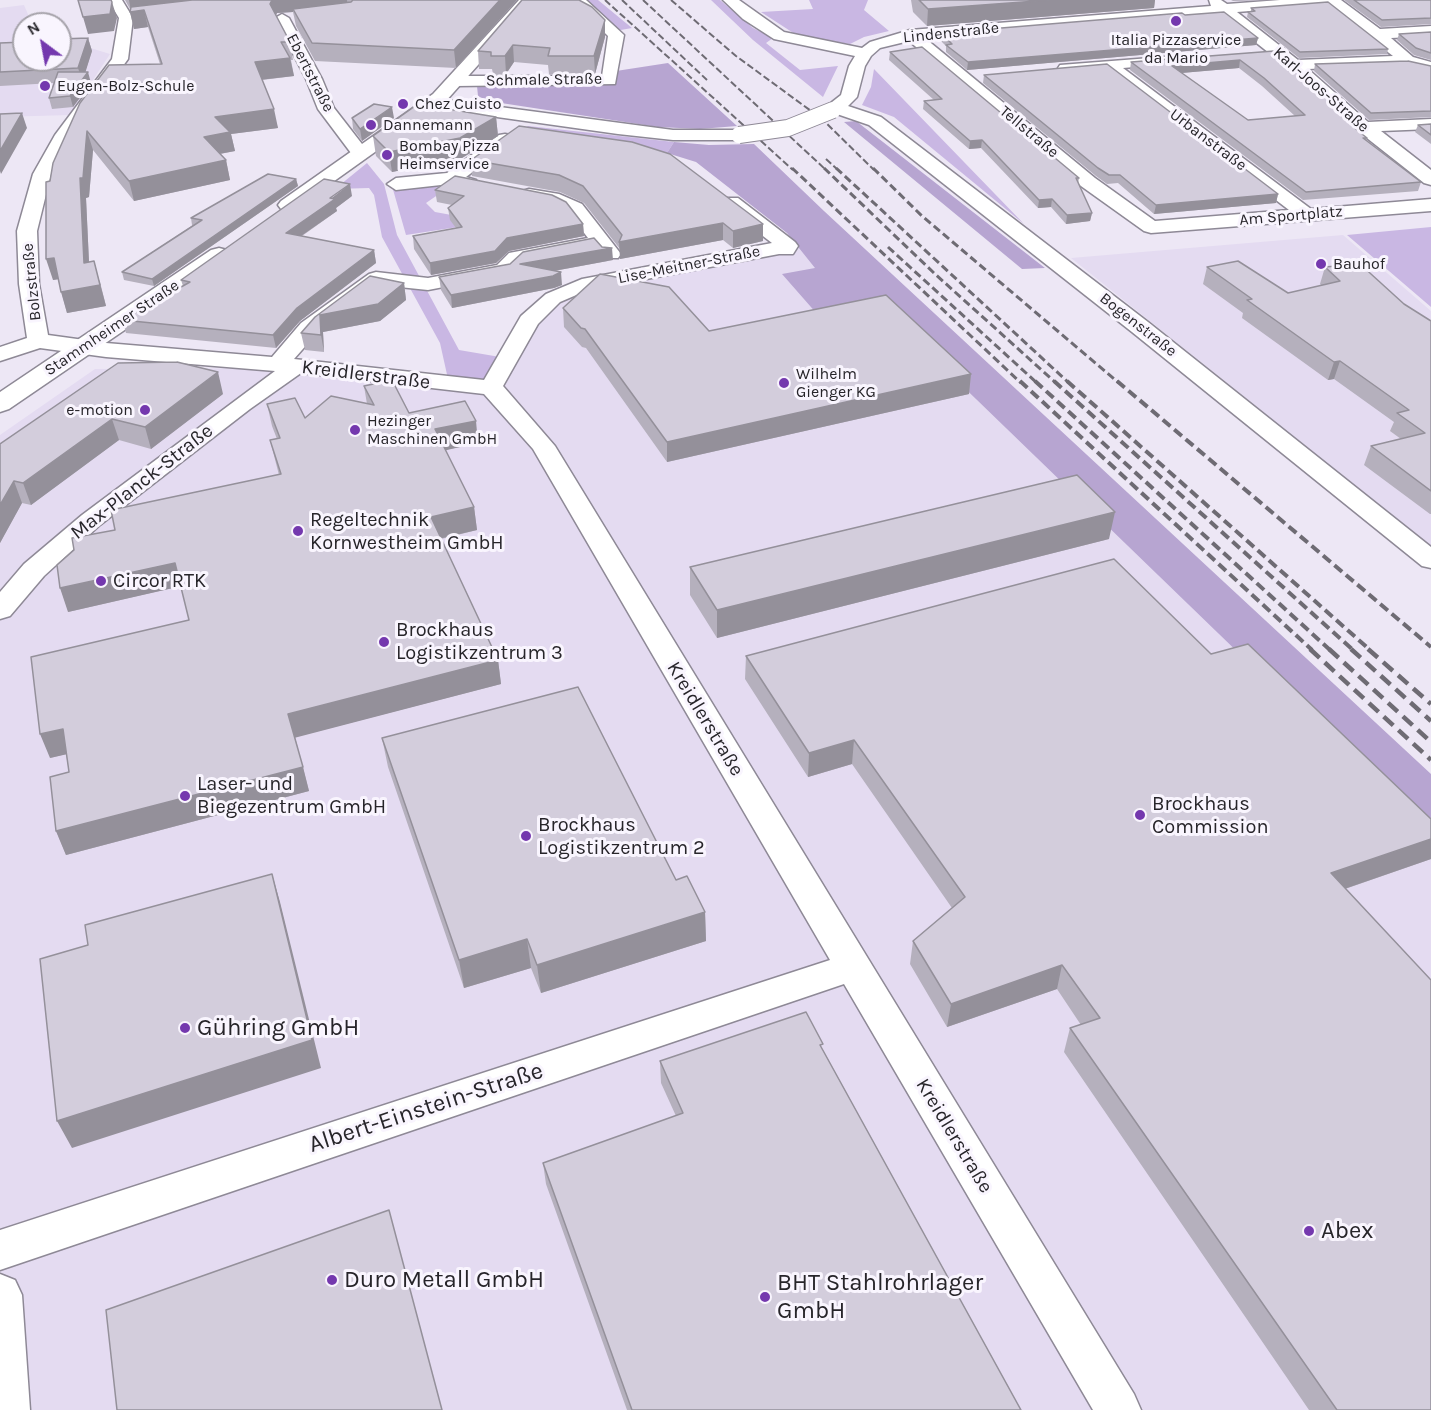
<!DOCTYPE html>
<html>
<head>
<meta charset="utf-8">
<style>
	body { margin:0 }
	#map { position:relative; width:1431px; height:1410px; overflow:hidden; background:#ede7f5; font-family:Karla,sans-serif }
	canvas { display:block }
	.north { position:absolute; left:12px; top:12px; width:60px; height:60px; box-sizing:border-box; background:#f9f5fe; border:2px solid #a5a2a9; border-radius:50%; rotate:328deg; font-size:16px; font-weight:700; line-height:24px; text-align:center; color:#27252a }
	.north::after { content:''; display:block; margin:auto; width:21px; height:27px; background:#7438ae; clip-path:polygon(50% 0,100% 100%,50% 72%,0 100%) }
</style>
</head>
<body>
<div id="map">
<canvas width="1431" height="1410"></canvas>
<div class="north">N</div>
</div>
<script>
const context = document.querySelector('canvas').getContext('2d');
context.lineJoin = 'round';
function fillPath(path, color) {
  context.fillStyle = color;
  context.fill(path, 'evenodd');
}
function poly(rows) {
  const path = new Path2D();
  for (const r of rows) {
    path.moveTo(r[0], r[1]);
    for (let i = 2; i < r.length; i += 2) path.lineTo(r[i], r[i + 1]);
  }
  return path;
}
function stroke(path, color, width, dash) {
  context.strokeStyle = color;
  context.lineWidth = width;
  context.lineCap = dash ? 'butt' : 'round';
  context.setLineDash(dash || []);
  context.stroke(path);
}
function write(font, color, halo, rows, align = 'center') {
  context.font = font + ' Karla,sans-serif';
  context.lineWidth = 6;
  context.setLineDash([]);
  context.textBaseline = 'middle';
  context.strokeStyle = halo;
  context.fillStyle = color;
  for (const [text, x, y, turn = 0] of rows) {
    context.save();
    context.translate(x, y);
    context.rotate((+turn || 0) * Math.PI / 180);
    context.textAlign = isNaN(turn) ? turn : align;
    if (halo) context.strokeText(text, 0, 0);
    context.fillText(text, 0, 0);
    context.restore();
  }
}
const built = poly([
	[24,5,30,19,38,24,24,24,24,47,0,49,0,8],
	[74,43,110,54,70,115,0,117,0,50,24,60,60,60],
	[1343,235,1431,311,1431,546,1071,258],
	[831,245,1431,843,1431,1410,0,1410,0,435,95,369,294,368,492,387,553,298,788,246]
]);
const green = poly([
	[582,0,598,0,632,28,615,31],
	[711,0,720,0,753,28,773,38,766,43,800,70,838,66,823,97,753,40],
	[809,0,868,0,864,10,889,31,864,37,850,44,798,36,761,12,813,9],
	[874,69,1024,224,894,117,862,105,871,87],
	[528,126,674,142,667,153,522,130],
	[367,163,384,184,397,235,459,350,500,357,484,381,448,379,440,343,382,237,374,195,369,188,335,189],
	[432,181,452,185,426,203,435,212,457,216,464,226,406,235,392,186],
	[1431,227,1431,307,1347,235]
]);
const forest = poly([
	[668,63,737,126,700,129,658,127,488,101,478,96,477,86,609,82,616,71],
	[856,121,1045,268,1022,269,844,122],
	[674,142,709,145,754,144,824,211,1431,774,1431,839,885,311,825,323,782,274,815,268,787,233,696,162,667,153]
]);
const minor = poly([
	[108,0,122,0,133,18,128,59,72,136,51,174,37,231,39,284,48,335,106,343,272,357,301,323,369,274,376,272,428,278,497,265,509,253,588,238,568,212,554,205,522,199,520,195,522,191,529,189,559,194,582,204,621,254,618,258,604,258,596,248,523,262,511,274,428,290,380,285,317,333,294,359,484,380,521,316,546,294,582,279,772,243,724,206,722,202,724,198,738,198,795,242,798,246,793,254,779,254,588,290,560,302,538,324,503,386,555,446,1134,1394,1141,1410,1093,1410,844,984,0,1270,0,1230,830,960,533,449,484,394,301,373,250,409,100,525,44,576,10,616,0,619,0,592,24,564,82,515,275,371,106,357,40,348,0,361,0,347,27,338,19,284,17,231,33,174,55,135,112,59,119,18,108,0],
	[571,0,586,0,624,35,615,84,456,86,448,81,456,76,602,76,608,36,571,0],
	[723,0,739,0,784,32,862,48,870,42,910,30,1211,6,1209,0,1221,0,1227,4,1280,0,1341,0,1380,29,1431,26,1431,36,1391,38,1413,57,1431,62,1431,72,1406,65,1308,69,1368,122,1431,119,1431,129,1381,131,1431,170,1431,185,1424,183,1358,131,1288,68,1220,14,926,39,1095,178,1155,221,1289,210,1105,69,1066,73,1058,68,1060,65,1176,56,1178,59,1170,64,1123,68,1311,209,1431,199,1431,211,1151,233,1144,231,1081,186,909,41,880,48,871,56,865,66,857,97,848,106,881,117,1148,322,1431,547,1431,568,1422,566,1132,332,869,125,837,114,827,114,825,110,827,106,841,95,849,66,855,56,774,39,743,19,723,0],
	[1327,5,1393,56,1298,60,1237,12,1327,5],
	[282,14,289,18,322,79,334,108,369,153,366,157,354,157,318,109,306,79,275,18,282,14],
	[432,98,673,130,739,130,748,135,739,140,673,140,618,134,426,107,424,103,426,99,432,98],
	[505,134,511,135,514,139,511,143,466,177,476,180,478,184,476,188,469,190,450,184,396,190,387,184,396,178,447,173,499,135,505,134],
	[0,1274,15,1280,22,1295,30,1410,0,1410,0,1274]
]);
const major = poly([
	[519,0,536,0,445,102,295,209,281,209,278,205,281,201,433,94,519,0],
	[219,248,227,250,230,255,227,260,9,409,0,412,0,392,211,250,219,248]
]);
const railFar3 = poly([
	[605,0,793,170],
	[622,0,707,80],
	[643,0,826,170],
	[671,0,736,56,822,119,874,170],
	[826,159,838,170]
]);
const railFar2 = poly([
	[792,168,1021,383],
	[824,168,935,274,1056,383],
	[836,168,1069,383],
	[873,168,922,216,1119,383],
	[888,247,1037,383]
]);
const railFar1 = poly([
	[1020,381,1312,650],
	[1035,381,1330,650],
	[1054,381,1353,650],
	[1067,381,1370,650],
	[1117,381,1431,647]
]);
const rail = poly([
	[1310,649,1431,760],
	[1329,649,1431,742],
	[1351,649,1431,721],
	[1368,649,1431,704]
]);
const minorBridge = poly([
	[739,135,788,128,833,110]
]);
const wall = poly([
	[125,0,517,0,456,68,315,61,296,26,293,12,277,13,276,15,290,42,293,60,291,60,294,76,262,80,278,128,231,134,235,151,220,154,226,160,230,180,134,201,93,150,89,197,86,198,89,262,100,282,106,306,67,313,58,279,53,280,50,181,53,163,160,64,148,27,134,29,130,12,130,9],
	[522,0,605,37,595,74,549,74,548,65,514,62,506,74,493,74,492,69,479,69,478,51],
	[911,0,1155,0,1154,8,927,26,913,12],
	[1231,0,1273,0,1233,1],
	[1344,0,1431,0,1431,24,1381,27],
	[1251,8,1388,49,1387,54,1299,58,1247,17,1248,12,1251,11],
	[1185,15,1258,38,1256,45,967,70,946,52,946,46,940,40,941,33],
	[1431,32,1431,60,1414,55,1397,40,1399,34],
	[88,38,92,51,85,72,91,83,73,107,52,109,49,98,54,83,0,86,0,43],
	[1274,51,1359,125,1357,131,1367,138,1366,140,1421,182,1418,191,1303,200,1130,70,1131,62],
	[1239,68,1262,86,1295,116,1248,120,1181,73],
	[890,52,1079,178,1078,184,1092,213,1090,221,1066,224,1051,207,1038,208,981,148,969,149,923,109,924,101,934,100,889,60],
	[1315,64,1431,66,1431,117,1369,120,1314,71],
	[984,75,1278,194,1276,203,1154,214,1118,183,1107,184,1096,176,983,83],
	[496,117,498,136,462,158,392,172,376,156,373,136],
	[352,118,394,118,362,141,353,129],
	[1431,124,1431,144,1415,132,1418,125],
	[519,126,763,241,733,248,723,240,620,259,620,249,584,203,560,192,472,176,471,160],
	[455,176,583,224,584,236,509,251,496,263,431,275,414,249,413,236,456,228,450,220,448,208,452,205,437,202,435,190],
	[296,179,298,186,154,286,124,280,122,272,193,225,192,225,191,218],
	[352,196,336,208,337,211,302,236,374,250,376,263,300,321,276,348,126,333,122,320,183,286,181,280],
	[613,260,554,271,562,285,554,288,452,308,441,290,439,277],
	[1207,267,1288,293,1322,286,1320,284,1325,267,1404,304,1431,321,1431,514,1430,514,1364,465,1371,446,1401,439,1390,431,1394,422,1334,379,1328,380,1242,318,1243,313,1203,284],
	[404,283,406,300,380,321,323,332,324,352,305,350,301,333],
	[563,308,709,331,971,374,969,394,667,462,586,348,582,347,564,327],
	[364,386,409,413,478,443,445,450,474,507,477,530,441,539,498,660,501,684,295,737,309,791,66,855,56,831,69,772,66,754,50,758,189,620,181,586,68,612,115,530,279,475,270,440,277,439,272,426,267,404,305,418,367,404],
	[223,394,151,449,119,440,31,505,22,503,0,543,0,444],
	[1109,539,717,638,690,595,690,567],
	[1211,654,1431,819,1431,859,1345,889,1431,1410,1309,1410,1064,1052,1070,1028,1081,1025,1057,989,947,1027,910,964,913,941,952,908,852,764,808,777,745,679,746,656],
	[382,738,676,880,705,912,706,941,541,993,531,968,464,988,388,767],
	[823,1050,1021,1410,627,1410,546,1184,543,1163,676,1116,661,1083,660,1061]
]);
const shadedWall = poly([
	[129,0,226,0,131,11],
	[272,0,347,0,348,8,293,9,293,12,277,13,273,21,270,4],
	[500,0,517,0,456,68,454,50],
	[1050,0,1155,0,1154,8,927,26,928,9],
	[112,2,117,18,114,31,88,34,83,17],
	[144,10,148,27,134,29,130,12],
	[605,20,605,37,595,74,594,56],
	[88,38,92,51,83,80,88,72,91,83,73,107,70,96,82,80,78,68],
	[1258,38,1256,45,967,70,968,62],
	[513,45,514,62,506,74,505,56],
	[290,58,294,76,259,80,255,62],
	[1240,60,1239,68,1170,74,1172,66],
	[392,107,394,118,362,141,360,129],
	[274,109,278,128,231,134,235,151,208,156,204,137,215,117],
	[22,113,27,128,1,174,0,171,0,151],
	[496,117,498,136,462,158,392,172,389,152],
	[1351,125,1359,125,1357,133],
	[87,131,93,150,89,197,86,198,90,284,84,263,80,178],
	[982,140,981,148,969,149,970,141],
	[226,160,230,180,134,201,129,181],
	[296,179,298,186,154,286,152,279],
	[350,184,352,196,336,208,337,211,288,245,286,233],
	[1278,194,1276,203,1154,214,1156,205],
	[1052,199,1051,207,1038,208,1039,200],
	[1092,213,1090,221,1066,224,1067,215],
	[723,223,723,240,620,259,619,242],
	[583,224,584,236,509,251,496,263,431,275,430,263,507,238],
	[763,224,763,241,733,248,733,231],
	[612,248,613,260,521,277,520,264],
	[374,250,376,263,300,321,276,348,273,335,297,308],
	[54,258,60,279,53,280,46,259],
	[94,261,106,306,67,313,61,292],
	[561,272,562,285,554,288,452,308,451,295],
	[404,283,406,300,380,321,323,332,324,352,321,335,320,315],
	[1340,361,1334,379,1328,380,1334,362],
	[218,372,223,394,151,449,145,427],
	[971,374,969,394,667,462,667,442],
	[112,419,119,440,31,505,23,483],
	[476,421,478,443,438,452,435,429],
	[14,481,22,503,0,543,0,505],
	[474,507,477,530,434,540,431,517],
	[1115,512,1109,539,717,638,717,610],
	[175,563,182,586,68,612,60,588],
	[498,660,501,684,294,738,288,714],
	[63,729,72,753,50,758,40,734],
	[854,740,852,764,808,777,809,753],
	[303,767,309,791,66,855,56,831],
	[1431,839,1431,859,1321,897,1331,873],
	[272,874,280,902,321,1068,72,1148,57,1121],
	[705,912,706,941,541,993,537,965],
	[527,939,531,968,464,988,459,960],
	[1062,965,1057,989,947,1027,951,1004]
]);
const building = poly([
	[78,0,111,0,112,2,110,14,83,17,78,0],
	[192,0,272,0,270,4,290,42,281,42,290,58,255,62,274,109,215,117,230,132,204,137,226,160,129,181,87,131,83,178,80,178,84,263,94,261,100,285,61,292,54,258,46,259,46,182,50,181,53,163,80,103,109,65,162,64,144,10,130,12,131,7,192,0],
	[353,0,500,0,454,50,312,43,293,9,351,2,353,0],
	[522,0,579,0,592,7,605,20,594,56,548,56,550,48,513,45,505,56,491,56,491,52,478,51,522,0],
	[919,0,1050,0,928,9,919,0],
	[1354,0,1431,0,1431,18,1382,20,1354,0],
	[1328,2,1388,49,1300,52,1248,12,1255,11,1251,8,1328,2],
	[1224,12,1258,38,968,62,946,45,952,44,941,33,1182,13,1185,15,1224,12],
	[1431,32,1431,53,1416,48,1399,34,1431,32],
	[88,38,78,68,0,72,0,43,24,42,24,60,60,60,60,39,88,38],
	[922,47,1079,178,1076,178,1092,213,1067,215,1052,199,1039,200,982,140,970,141,924,101,942,99,890,52,922,47],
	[1274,51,1359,125,1351,125,1367,138,1363,138,1421,182,1306,192,1131,62,1274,51],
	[1240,60,1264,78,1305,115,1248,120,1172,66,1240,60],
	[1408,61,1431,66,1431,111,1371,113,1315,64,1408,61],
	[1107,64,1278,194,1156,205,1120,175,1109,175,1098,168,984,75,1107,64],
	[58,72,88,72,70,96,49,98,58,72],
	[374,104,392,107,360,129,352,118,374,104],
	[418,104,496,117,460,138,389,152,373,136,418,104],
	[22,113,0,151,0,114,22,113],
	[1431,124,1431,135,1418,125,1431,124],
	[519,126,632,142,670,154,763,224,733,231,723,223,619,242,622,235,583,186,559,175,471,160,519,126],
	[268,174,296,179,152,279,122,272,202,220,191,218,268,174],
	[455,176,552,195,566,202,583,224,507,238,495,251,430,263,413,236,462,227,448,208,464,196,435,190,455,176],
	[324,179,350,184,330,198,335,199,286,233,374,250,297,308,273,335,122,320,190,282,181,280,324,179],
	[594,238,602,247,612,248,520,264,561,272,553,276,451,295,439,277,510,264,523,252,594,238],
	[1238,261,1288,293,1340,281,1325,267,1360,264,1404,304,1431,321,1431,491,1371,446,1425,433,1397,413,1409,410,1340,361,1334,362,1247,300,1252,299,1207,267,1238,261],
	[600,274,669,287,709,331,886,295,971,374,667,442,585,329,581,328,563,308,600,274],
	[370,276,404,283,378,304,320,315,321,335,301,333,315,317,370,276],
	[177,362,218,372,145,427,112,419,23,483,14,481,0,505,0,444,118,363,177,362],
	[392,380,409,413,465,401,476,421,435,429,474,507,431,517,498,660,288,714,303,767,56,831,50,777,69,772,63,729,40,734,31,657,189,620,175,563,60,588,57,565,74,550,72,538,115,530,111,510,281,474,270,440,280,438,267,404,295,398,305,418,331,396,374,405,364,386,392,380],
	[1077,475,1115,512,717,610,690,567,1077,475],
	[1114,559,1211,654,1248,644,1431,819,1431,839,1331,873,1431,980,1431,1410,1337,1410,1070,1028,1100,1018,1062,965,951,1004,913,941,965,897,854,740,809,753,746,656,1114,559],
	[578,687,676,880,687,876,705,912,537,965,527,939,459,960,382,738,578,687],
	[272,874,312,1040,57,1121,40,959,88,945,85,925,272,874],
	[806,1012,823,1044,820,1045,1021,1410,632,1410,543,1163,683,1113,660,1061,806,1012],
	[389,1210,442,1410,117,1410,106,1310,389,1210]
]);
const markers = [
	[1176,21,6,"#7438ae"],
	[45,86,6,"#7438ae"],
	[403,104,6,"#7438ae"],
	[371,125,6,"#7438ae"],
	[387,155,6,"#7438ae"],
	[1321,264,6,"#7438ae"],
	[784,383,6,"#7438ae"],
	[145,410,6,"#7438ae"],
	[355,430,6,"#7438ae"],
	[298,531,6,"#7438ae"],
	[101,581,6,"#7438ae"],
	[384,642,6,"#7438ae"],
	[185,796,6,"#7438ae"],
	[1140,815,6,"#7438ae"],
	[526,836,6,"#7438ae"],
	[185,1028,6,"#7438ae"],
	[1309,1231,6,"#7438ae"],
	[332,1280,6,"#7438ae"],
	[765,1297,6,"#7438ae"]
];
const farStreetnames = [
	["Lindenstraße",951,33,-6],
	["Ebertstraße",310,73,63],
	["Schmale Straße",544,80,-1],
	["Karl-Joos-Straße",1321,90,41],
	["Tellstraße",1029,132,40],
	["Urbanstraße",1208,140,37],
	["Am Sportplatz",1291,216,-5],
	["Lise-Meitner-Straße",689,265,-11],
	["Bolzstraße",32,282,-96],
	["Bogenstraße",1138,325,38],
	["Stammheimer Straße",112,328,-34]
];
const farPoinames = [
	["Italia Pizzaservice",1176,40,"center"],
	["da Mario",1176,58,"center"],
	["Eugen-Bolz-Schule",57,86],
	["Chez Cuisto",415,104],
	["Dannemann",383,125],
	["Bombay Pizza",399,146],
	["Heimservice",399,164],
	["Bauhof",1333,264],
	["Wilhelm",796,374],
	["Gienger KG",796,392],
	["e-motion",133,410,"right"],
	["Hezinger",367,421],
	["Maschinen GmbH",367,439]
];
const streetNames = [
	["Kreidlerstraße",366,375,7],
	["Max-Planck-Straße",142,482,-38],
	["Kreidlerstraße",705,719,59],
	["Kreidlerstraße",954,1136,59]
];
const poiNames = [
	["Regeltechnik",310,520],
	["Kornwestheim GmbH",310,543],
	["Circor RTK",113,581],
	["Brockhaus",396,630],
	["Logistikzentrum 3",396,653],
	["Laser- und",197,784],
	["Biegezentrum GmbH",197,807],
	["Brockhaus",1152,804],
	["Commission",1152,827],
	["Brockhaus",538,825],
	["Logistikzentrum 2",538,848]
];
const nearPoinames = [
	["Gühring GmbH",197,1028],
	["Abex",1321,1231],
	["Duro Metall GmbH",344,1280],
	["BHT Stahlrohrlager",777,1283],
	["GmbH",777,1311]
];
const nearStreetnames = [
	["Albert-Einstein-Straße",426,1108,-18]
];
fillPath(built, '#e4dbf1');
fillPath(green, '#c9b7e3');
fillPath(forest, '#b7a5d1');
stroke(minor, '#8e8996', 3);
stroke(major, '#8e8996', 3);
fillPath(minor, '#fff');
fillPath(major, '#fff');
stroke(railFar3, '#6e6b73', 2, [7, 3]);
stroke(railFar2, '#6e6b73', 3, [8, 4]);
stroke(railFar1, '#6e6b73', 4, [10, 5]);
stroke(rail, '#6e6b73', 4.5, [13, 7]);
stroke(minorBridge, '#8e8996', 18, []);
stroke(minorBridge, '#fff', 16);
fillPath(wall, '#b5b0bd');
fillPath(shadedWall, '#94909a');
fillPath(building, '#d3cddc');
stroke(building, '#94909a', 1.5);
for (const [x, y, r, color] of markers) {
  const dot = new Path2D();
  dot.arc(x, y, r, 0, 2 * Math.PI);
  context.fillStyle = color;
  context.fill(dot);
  stroke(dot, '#f9f5fe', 2);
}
write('16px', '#27252a', '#f9f5fe', farStreetnames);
write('16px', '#27252a', '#f9f5fe', farPoinames, 'left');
write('20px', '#27252a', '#f9f5fe', streetNames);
write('20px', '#27252a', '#f9f5fe', poiNames, 'left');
write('24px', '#27252a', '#f9f5fe', nearPoinames, 'left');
write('24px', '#27252a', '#f9f5fe', nearStreetnames);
</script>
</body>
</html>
